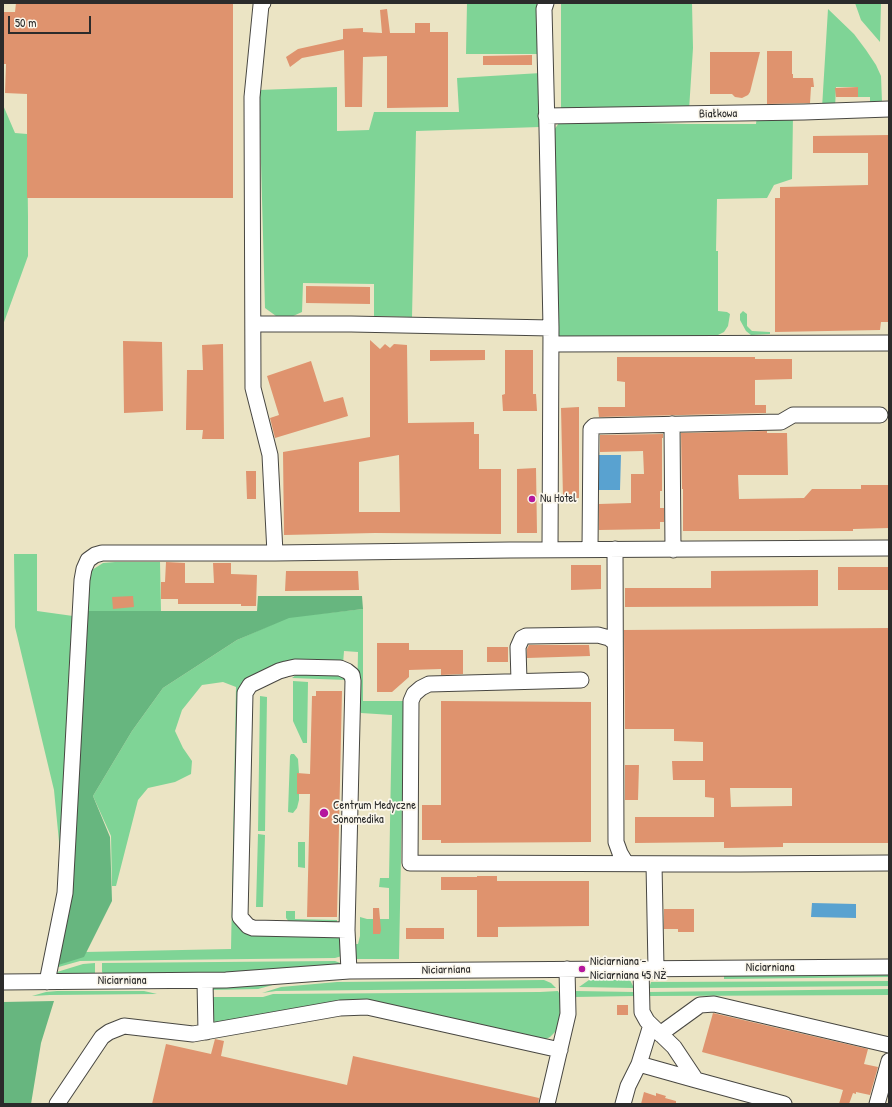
<!DOCTYPE html>
<html>
<head>
<meta charset="utf-8">
<style>
	body { margin:0 }
	#map { position:relative; width:892px; height:1107px; overflow:hidden; background:#ebe4c4; font-family:"Patrick Hand",sans-serif }
	canvas { display:block }
	.frame { position:absolute; inset:0; border:4px solid #2b2b2b; pointer-events:none }
	.scale { position:absolute; left:8px; top:16px; width:83px; height:18px; box-sizing:border-box; border:2px solid #2b2b2b; border-top:0; padding-left:5px; font-size:12px; line-height:14px; white-space:nowrap; color:#2b2b2b; -webkit-text-stroke:3px #fbf7ec; paint-order:stroke }
</style>
</head>
<body>
<div id="map">
<canvas width="892" height="1107"></canvas>
<div class="frame"></div>
<div class="scale">50 m</div>
</div>
<script>
const context = document.querySelector('canvas').getContext('2d');
context.lineJoin = 'round';
function fillPath(path, color) {
  context.fillStyle = color;
  context.fill(path, 'evenodd');
}
function poly(rows) {
  const path = new Path2D();
  for (const r of rows) {
    path.moveTo(r[0], r[1]);
    for (let i = 2; i < r.length; i += 2) path.lineTo(r[i], r[i + 1]);
  }
  return path;
}
function stroke(path, color, width, dash) {
  context.strokeStyle = color;
  context.lineWidth = width;
  context.lineCap = dash ? 'butt' : 'round';
  context.setLineDash(dash || []);
  context.stroke(path);
}
function write(font, color, halo, rows, align = 'center') {
  context.font = font + ' "Patrick Hand",sans-serif';
  context.lineWidth = 3.5;
  context.setLineDash([]);
  context.textBaseline = 'middle';
  context.strokeStyle = halo;
  context.fillStyle = color;
  for (const [text, x, y, turn = 0] of rows) {
    context.save();
    context.translate(x, y);
    context.rotate((+turn || 0) * Math.PI / 180);
    context.textAlign = isNaN(turn) ? turn : align;
    if (halo) context.strokeText(text, 0, 0);
    context.fillText(text, 0, 0);
    context.restore();
  }
}
const green = poly([
	[467,3,541,3,541,54,466,54],
	[561,3,692,3,693,48,689,110,561,110],
	[855,3,881,3,880,42,861,20],
	[828,9,854,34,866,50,876,65,881,76,882,102,870,106,870,97,858,97,858,87,836,87,835,108,822,108],
	[541,73,540,127,416,131,412,317,374,316,374,284,303,283,302,312,291,317,276,316,265,308,259,90,337,87,337,131,369,130,374,112,459,112,457,78],
	[3,105,15,133,27,134,28,217,28,256,3,325],
	[793,115,792,179,774,185,767,198,717,199,716,251,718,251,718,311,727,312,730,314,728,326,724,332,716,336,561,338,559,336,554,130,559,123,562,121,687,124,756,124,757,116],
	[743,311,747,314,747,326,752,331,770,332,770,334,751,335,746,331,740,320,740,314],
	[14,554,37,554,37,611,73,616,60,852,54,790,15,627],
	[115,562,160,562,161,612,85,611,89,575,92,570,103,563],
	[363,609,363,701,404,701,399,959,354,959,352,944,358,944,360,936,360,917,367,919,389,919,389,888,379,887,380,878,389,878,392,715,361,713,357,705,358,652,344,651,343,664,252,677,234,917,341,937,342,956,335,958,80,961,55,968,55,966,85,952,231,949,236,687,223,682,202,685,182,710,175,731,183,748,192,761,191,774,175,782,148,788,138,800,116,886,112,886,111,836,93,796,132,731,163,688,237,640,289,617],
	[297,674,344,675,346,680,292,678],
	[293,681,308,682,307,743,303,743,293,721],
	[260,696,267,697,265,831,258,831],
	[291,754,294,754,298,759,299,773,297,774,297,794,299,794,299,800,297,808,293,813,288,812,290,756],
	[258,834,265,835,263,907,256,907],
	[298,842,305,842,305,868,298,867],
	[286,911,295,911,295,919,337,920,337,925,290,923,286,918],
	[335,961,343,964,225,975,105,976,102,972,102,963],
	[95,963,95,973,91,976,59,975,57,972,83,964],
	[889,974,889,977,724,979,724,975],
	[544,980,551,983,556,988,276,991,262,993,281,987,337,982],
	[589,980,630,980,634,988,579,987],
	[889,981,889,986,649,988,651,982],
	[280,983,258,989,212,990,214,988],
	[889,989,889,995,648,996,649,992],
	[57,991,144,991,157,994,50,995,32,996,46,992],
	[558,991,561,997,562,1010,560,1022,556,1031,550,1037,546,1039,380,1002,357,1000,221,1024,215,1022,211,1019,209,997,263,997,273,994,540,992],
	[576,991,634,992,635,996,574,997]
]);
const forest = poly([
	[258,596,362,596,363,609,289,618,237,640,163,688,132,731,93,796,110,837,112,901,84,957,55,966,85,611,257,611],
	[54,1001,41,1043,31,1104,3,1104,3,1002]
]);
const water = poly([
	[597,455,621,455,620,490,597,490],
	[812,903,856,904,856,918,811,917]
]);
const building = poly([
	[16,3,233,3,233,198,27,198,27,94,5,93,6,64,3,64,3,12,15,12],
	[387,9,390,33,415,33,415,23,430,23,430,32,448,32,448,107,387,108,387,56,363,57,362,107,345,107,344,50,302,58,290,67,286,57,298,49,343,39,343,29,363,28,363,32,382,33,380,10],
	[767,51,792,51,792,74,793,74,793,78,813,78,814,87,811,87,810,103,767,104],
	[710,52,760,52,750,92,748,95,742,98,735,97,732,94,710,94],
	[532,55,532,65,483,65,483,56],
	[858,87,858,97,836,97,835,88],
	[889,135,889,322,881,322,880,330,775,332,775,198,780,198,780,187,868,185,868,153,813,153,813,136],
	[306,286,370,287,370,304,306,303],
	[370,340,380,349,385,344,390,348,394,344,407,345,408,423,474,422,474,434,479,434,479,469,501,469,501,534,375,533,284,535,283,452,370,437],
	[399,455,400,512,359,512,359,462],
	[123,341,162,342,163,411,124,413],
	[223,344,224,439,202,439,203,430,186,430,187,370,203,370,202,345],
	[430,350,485,350,485,360,430,361],
	[505,350,533,350,533,394,536,394,537,411,503,411,502,395,505,394],
	[617,357,755,357,755,359,792,359,792,379,755,380,755,405,766,405,766,413,599,417,598,407,625,407,625,382,617,381],
	[311,361,324,402,343,397,348,416,275,438,270,418,279,415,267,376],
	[579,407,579,498,563,498,561,408],
	[767,431,767,433,787,433,788,475,738,475,739,499,804,498,812,489,861,489,861,485,889,485,889,528,853,529,853,531,683,531,683,489,682,489,681,433],
	[663,434,663,438,662,438,662,491,660,491,660,508,664,508,664,522,660,522,660,529,599,530,599,504,631,503,631,474,644,474,643,451,600,452,600,435],
	[536,468,537,533,517,533,517,469],
	[246,471,256,471,256,499,247,499],
	[166,562,185,563,185,583,214,583,213,563,231,563,231,574,257,575,256,606,241,606,241,604,178,604,178,599,161,599,161,582,165,582],
	[571,565,601,565,601,589,571,590],
	[838,567,889,567,889,590,838,590],
	[818,570,818,606,625,607,625,588,711,588,711,571],
	[286,571,358,571,359,590,285,591],
	[133,596,134,607,113,609,112,597],
	[889,628,889,843,783,843,783,847,724,848,724,842,635,843,635,817,714,817,714,798,705,797,705,780,673,780,672,761,703,761,703,742,674,741,674,729,625,729,624,630],
	[730,788,792,788,792,806,731,807],
	[377,643,409,643,409,650,463,650,463,674,441,675,441,669,409,670,409,677,392,692,377,692],
	[529,645,589,645,590,656,527,658,527,649],
	[487,647,508,647,508,662,487,662],
	[316,691,342,691,337,917,307,917,310,794,297,794,297,773,310,774,312,696,316,696],
	[441,701,591,702,591,842,441,843,441,840,422,840,422,805,441,805],
	[625,765,639,765,638,800,625,800],
	[477,876,497,876,497,881,589,881,589,926,498,927,498,937,477,937,477,890,441,890,441,877,477,877],
	[373,908,379,908,381,930,380,934,373,934],
	[664,909,694,909,694,932,678,932,678,929,664,929],
	[406,928,444,928,444,939,406,939],
	[617,1005,628,1005,628,1015,617,1015],
	[713,1013,868,1049,864,1064,878,1067,870,1095,856,1092,856,1094,853,1093,849,1104,839,1104,843,1090,702,1052],
	[215,1039,224,1041,221,1056,347,1085,353,1056,539,1098,538,1104,152,1104,166,1044,211,1054],
	[644,1092,656,1096,656,1093,666,1096,665,1098,676,1101,676,1104,641,1104]
]);
const minor = poly([
	[263,3,261,5,252,97,253,388,270,455,275,553],
	[546,3,544,9,547,128,551,328,550,549],
	[546,116,804,112,889,109],
	[253,324,351,324,551,328],
	[551,344,889,343],
	[672,424,673,550],
	[590,549,591,429,594,426,781,422,793,415,880,415],
	[615,549,616,842,620,853,626,863],
	[581,680,429,684,421,688,414,694,411,701,410,863,740,864,889,863],
	[519,681,518,647,522,638,526,636,598,635,609,638,615,643],
	[654,864,656,968],
	[347,930,253,928,248,926,240,917,245,693,250,685,279,671,286,669,295,667,340,668,347,671,352,675,353,681,347,930,349,971],
	[641,968,642,1012,647,1021,674,1047,696,1080,784,1104],
	[205,981,206,1032],
	[3,982,226,980,349,971,889,967],
	[47,982,65,893,82,580,84,569,88,560,95,555,102,553,275,553,510,550,889,548],
	[651,1025,639,1064,696,1080],
	[660,1034,700,1005,714,1004,889,1045],
	[57,1104,102,1037,109,1032,124,1026,193,1034,340,1008,367,1007,560,1050],
	[547,1104,568,1014,567,969],
	[623,1104,628,1086,639,1064],
	[877,1104,889,1061]
]);
const markers = [
	[532,499,4,"#b5179e"],
	[324,813,5,"#b5179e"],
	[582,969,4,"#b5179e"]
];
const streetNames = [
	["Białkowa",718,114,-1],
	["Niciarniana",770,968],
	["Niciarniana",446,970,-1],
	["Niciarniana",122,981]
];
const poiNames = [
	["Nu Hotel",540,499],
	["Centrum Medyczne",333,806],
	["Sonomedika",333,820],
	["Niciarniana -",590,962],
	["Niciarniana 45 NŻ",590,976]
];
fillPath(green, '#7fd496');
fillPath(forest, '#67b67f');
fillPath(water, '#59a2d0');
fillPath(building, '#df936e');
stroke(minor, '#484742', 17);
stroke(minor, '#fff', 15);
for (const [x, y, r, color] of markers) {
  const dot = new Path2D();
  dot.arc(x, y, r, 0, 2 * Math.PI);
  context.fillStyle = color;
  context.fill(dot);
  stroke(dot, '#fbf7ec', 1.5);
}
write('12px', '#2b2b2b', '#fbf7ec', streetNames);
write('12px', '#2b2b2b', '#fbf7ec', poiNames, 'left');
</script>
</body>
</html>
